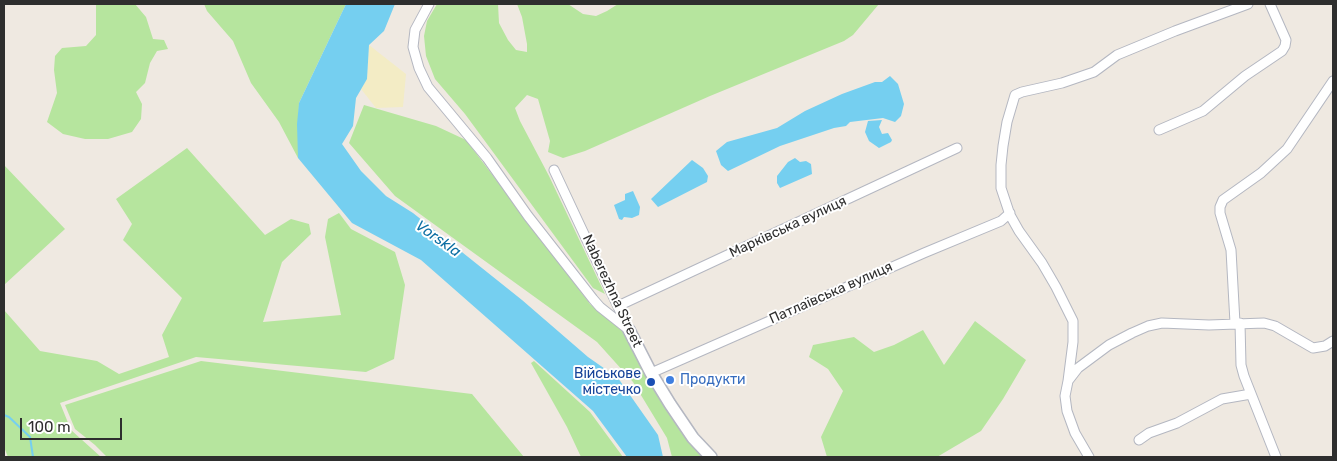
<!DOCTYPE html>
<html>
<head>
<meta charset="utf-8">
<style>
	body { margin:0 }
	#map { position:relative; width:1337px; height:461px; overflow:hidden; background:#efe9e1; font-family:Rubik,sans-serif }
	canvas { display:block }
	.frame { position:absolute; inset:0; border:5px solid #2e2e2e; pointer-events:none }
	.scale { position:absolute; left:20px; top:418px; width:102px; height:22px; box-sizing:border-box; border:2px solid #2e2e2e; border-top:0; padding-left:6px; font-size:15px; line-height:18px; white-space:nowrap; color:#2e2e2e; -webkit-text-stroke:4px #fff; paint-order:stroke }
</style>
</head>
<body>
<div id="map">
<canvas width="1337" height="461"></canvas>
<div class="frame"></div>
<div class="scale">100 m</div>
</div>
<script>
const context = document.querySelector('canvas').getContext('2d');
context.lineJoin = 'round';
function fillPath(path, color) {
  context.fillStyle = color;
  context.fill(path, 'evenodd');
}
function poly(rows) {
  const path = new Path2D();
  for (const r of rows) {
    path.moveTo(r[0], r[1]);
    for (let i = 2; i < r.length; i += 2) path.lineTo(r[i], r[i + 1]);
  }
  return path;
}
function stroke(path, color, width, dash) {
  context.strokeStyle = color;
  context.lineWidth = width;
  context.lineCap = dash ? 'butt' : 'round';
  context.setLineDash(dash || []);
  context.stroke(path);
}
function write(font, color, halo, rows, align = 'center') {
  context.font = font + ' Rubik,sans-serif';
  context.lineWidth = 4;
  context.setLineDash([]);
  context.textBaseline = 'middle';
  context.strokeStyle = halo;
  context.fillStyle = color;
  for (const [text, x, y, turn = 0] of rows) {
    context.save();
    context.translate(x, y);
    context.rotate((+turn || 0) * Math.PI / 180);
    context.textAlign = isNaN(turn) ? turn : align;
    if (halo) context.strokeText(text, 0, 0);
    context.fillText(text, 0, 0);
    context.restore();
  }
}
const green = poly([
	[96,4,135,4,146,17,153,39,164,40,168,49,157,51,150,63,145,83,136,92,142,104,141,119,132,132,108,139,85,139,63,134,47,122,57,93,54,70,55,56,62,48,86,46,96,35],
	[204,4,346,4,299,103,298,158,279,122,251,83,233,41,207,11],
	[437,4,498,4,499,23,508,40,516,50,527,52,527,44,522,17,517,4,568,4,583,14,596,16,607,11,618,4,879,4,853,35,844,41,710,96,585,151,563,158,548,152,550,141,538,99,527,95,515,108,520,121,549,176,605,294,593,288,465,114,435,79,426,56,424,36,427,21],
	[364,105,436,126,466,140,590,304,628,336,706,457,672,457,667,438,633,382,597,342,395,196,349,143],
	[187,148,265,235,291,219,309,224,311,234,282,262,263,322,341,315,325,237,328,219,339,213,351,229,395,252,405,285,394,359,366,372,196,357,60,403,71,430,101,457,8,457,4,447,4,310,40,351,97,361,119,374,169,357,162,335,182,298,123,240,132,224,116,199],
	[4,165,65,229,4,285],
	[975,321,1026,360,1003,399,981,431,937,457,827,457,821,437,843,391,828,369,809,357,813,345,854,337,874,352,894,345,923,330,944,365],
	[201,361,472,394,524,457,107,457,95,445,75,429,65,405],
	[534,361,590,412,623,457,581,457,567,427,531,363]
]);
const sand = poly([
	[369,45,406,74,403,107,376,108,361,89,367,79]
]);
const water = poly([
	[346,4,395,4,384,31,369,45,367,79,356,98,353,126,342,144,361,171,386,196,413,213,522,300,588,357,618,378,658,435,663,457,627,457,593,411,421,260,352,223,298,158,297,124,299,103],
	[890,76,898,84,904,104,901,116,895,122,883,118,850,122,846,126,834,128,780,146,728,171,721,165,716,151,727,142,777,128,805,111,842,94,875,82,882,82],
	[882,120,879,127,882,134,888,133,892,140,891,142,879,148,869,141,865,132,868,121],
	[795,158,800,162,806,161,811,164,812,174,780,188,777,183,777,176,788,162],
	[692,160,703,168,708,176,707,182,658,207,651,199],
	[633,191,640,207,639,215,632,218,624,217,622,220,619,219,614,205,625,200,625,194]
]);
const stream = poly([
	[4,415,9,417,30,437,33,457]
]);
const street = poly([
	[429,4,415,30,413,47,419,68,428,87,487,158,528,216,593,299,600,307,629,330],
	[1159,130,1203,111,1245,76,1282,51,1285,46,1286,40,1270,4],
	[554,170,628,328],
	[618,306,957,148],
	[1235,323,1231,250,1220,213,1220,207,1223,200,1261,173,1287,149,1333,81],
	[1240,323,1241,365,1244,376,1276,457],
	[651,373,924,253,1001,221,1010,213],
	[1068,381,1073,342,1073,321,1056,287,1042,263,1019,231,1010,215,1001,188,1001,165,1003,146,1007,122,1015,95,1022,92,1062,83,1094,72,1117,55,1175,31,1248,4],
	[1139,440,1149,433,1177,423,1222,399,1251,394],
	[1089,457,1075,433,1067,411,1065,396,1068,381,1078,368,1109,345,1132,333,1148,326,1162,323,1209,325,1264,323,1275,326,1313,348,1325,346,1333,341]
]);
const secondary = poly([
	[629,330,651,373,670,404,693,438,711,457]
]);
const markers = [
	[670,380,5,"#3f7fe0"],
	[651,382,5,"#1a4fb4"]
];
const streetNames = [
	["Марківська вулиця",788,227,-25],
	["Naberezhna Street",612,291,65],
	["Патлаївська вулиця",831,293,-24]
];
const transitNames = [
	["Військове",641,374],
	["містечко",641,390]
];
const shopNames = [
	["Продукти",680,380]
];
const waterNames = [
	["Vorskla",438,239,35]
];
fillPath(green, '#b6e59e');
fillPath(sand, '#f3ecc5');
fillPath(water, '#75cff0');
stroke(stream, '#75cff0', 2);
stroke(street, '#b4b7c1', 11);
stroke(secondary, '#b4b7c1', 14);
stroke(street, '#fff', 9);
stroke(secondary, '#fff', 11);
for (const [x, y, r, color] of markers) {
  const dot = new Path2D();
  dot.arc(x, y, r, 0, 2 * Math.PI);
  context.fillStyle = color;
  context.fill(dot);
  stroke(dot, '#fff', 2);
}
write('14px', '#2e2e2e', '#fff', streetNames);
write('14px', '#164399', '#fff', transitNames, 'right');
write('14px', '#366cbe', '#fff', shopNames, 'left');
write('italic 15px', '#0d6fa3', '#fff', waterNames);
</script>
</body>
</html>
